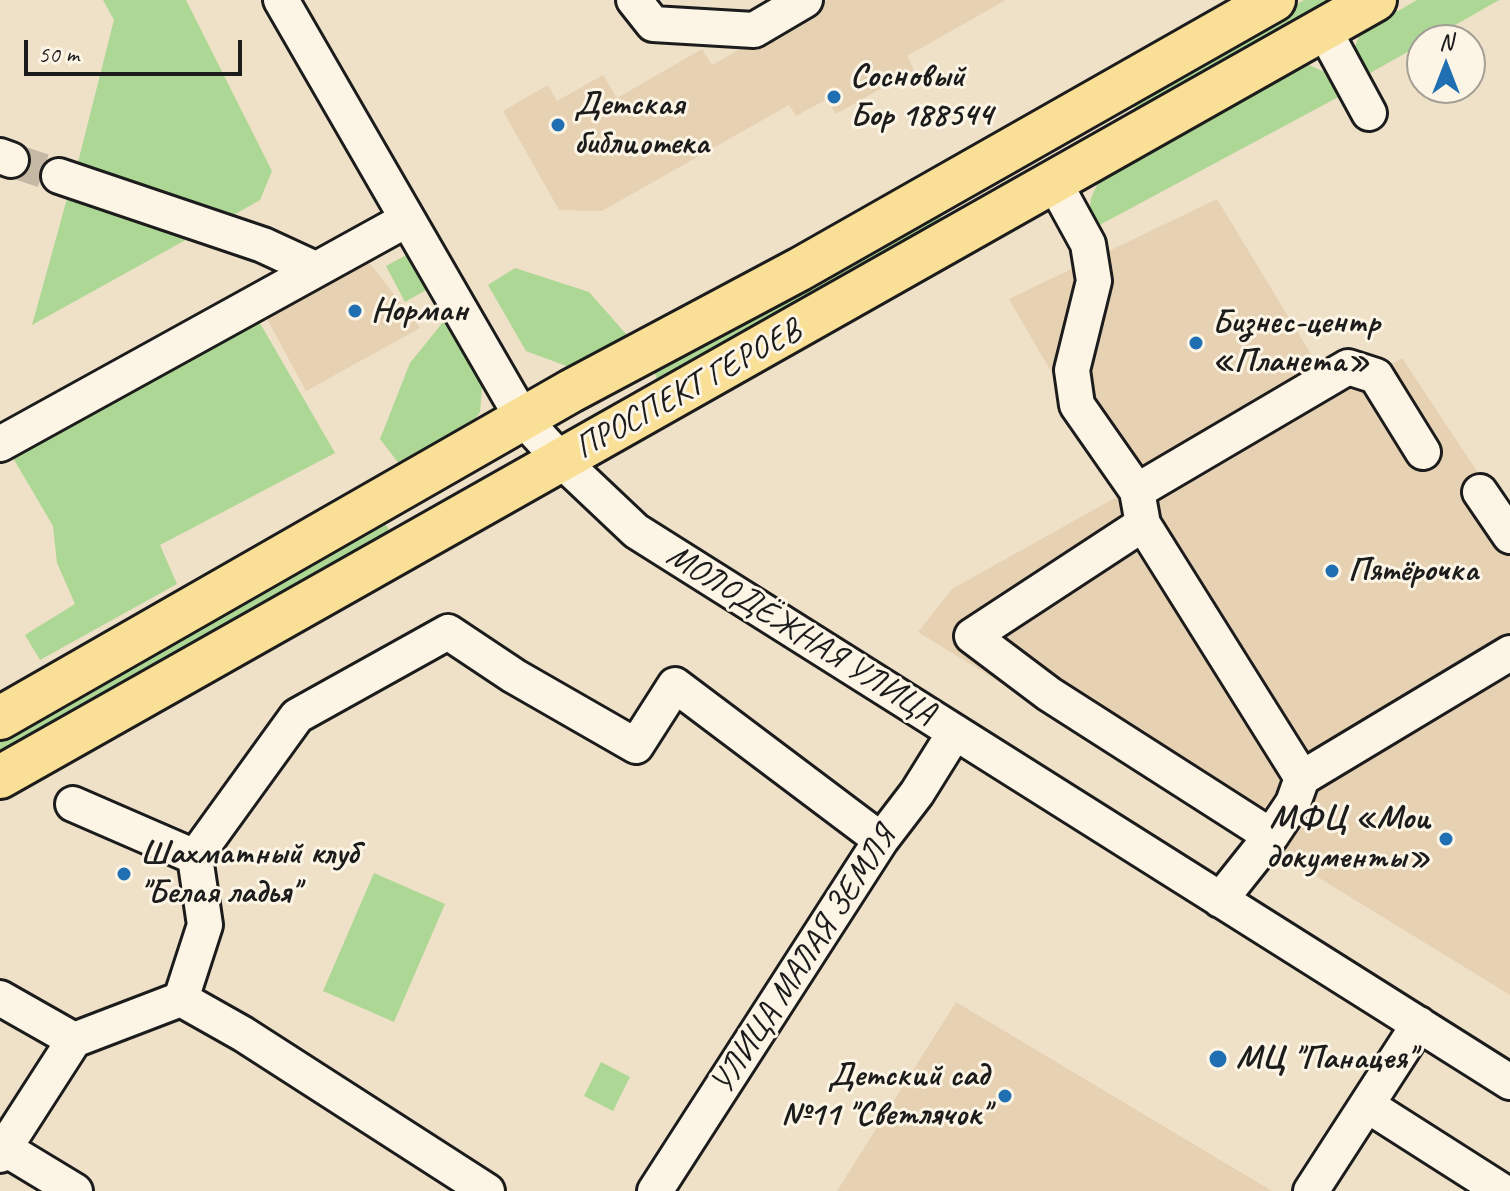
<!DOCTYPE html>
<html>
<head>
<meta charset="utf-8">
<style>
	body { margin:0 }
	#map { position:relative; width:1510px; height:1191px; overflow:hidden; background:#efe0c8; font-family:Caveat,sans-serif }
	canvas { display:block }
	.north { position:absolute; left:1406px; top:24px; width:80px; height:80px; box-sizing:border-box; background:#fcf5e5; border:2px solid #a29e95; border-radius:50%; rotate:0deg; font-size:22px; font-weight:700; line-height:32px; text-align:center; color:#1c1c1c }
	.north::after { content:''; display:block; margin:auto; width:28px; height:36px; background:#1f6fb2; clip-path:polygon(50% 0,100% 100%,50% 72%,0 100%) }
	.scale { position:absolute; left:24px; top:40px; width:218px; height:36px; box-sizing:border-box; border:4px solid #1c1c1c; border-top:0; padding-left:10px; font-size:24px; line-height:28px; white-space:nowrap; color:#1c1c1c; -webkit-text-stroke:6px #fcf5e5; paint-order:stroke }
</style>
</head>
<body>
<div id="map">
<canvas width="1510" height="1191"></canvas>
<div class="north">N</div>
<div class="scale">50 m</div>
</div>
<script>
const context = document.querySelector('canvas').getContext('2d');
context.lineJoin = 'round';
function fillPath(path, color) {
  context.fillStyle = color;
  context.fill(path, 'evenodd');
}
function poly(rows) {
  const path = new Path2D();
  for (const r of rows) {
    path.moveTo(r[0], r[1]);
    for (let i = 2; i < r.length; i += 2) path.lineTo(r[i], r[i + 1]);
  }
  return path;
}
function stroke(path, color, width, dash) {
  context.strokeStyle = color;
  context.lineWidth = width;
  context.lineCap = dash ? 'butt' : 'round';
  context.setLineDash(dash || []);
  context.stroke(path);
}
function write(font, color, halo, rows, align = 'center') {
  context.font = font + ' Caveat,sans-serif';
  context.lineWidth = 6;
  context.setLineDash([]);
  context.textBaseline = 'middle';
  context.strokeStyle = halo;
  context.fillStyle = color;
  for (const [text, x, y, turn = 0] of rows) {
    context.save();
    context.translate(x, y);
    context.rotate((+turn || 0) * Math.PI / 180);
    context.textAlign = isNaN(turn) ? turn : align;
    if (halo) context.strokeText(text, 0, 0);
    context.fillText(text, 0, 0);
    context.restore();
  }
}
const built = poly([
	[827,0,1006,0,907,56,914,70,836,114,827,99,796,116,789,105,602,211,559,210,503,111,548,85,557,101,603,75,617,98,702,49,712,65],
	[1217,199,1317,364,1349,348,1376,356,1385,368,1402,358,1510,521,1510,995,918,632,952,589,1122,494,1009,299],
	[362,253,420,328,306,391,259,304],
	[956,1002,1272,1191,837,1191]
]);
const green = poly([
	[103,0,186,0,272,171,260,200,225,220,76,170,114,20],
	[1304,0,1337,0,1137,112,1131,100],
	[1417,0,1499,0,1429,40,1422,40,1422,44,1361,78,1354,61,1354,49,1360,33],
	[1309,65,1329,74,1344,94,1094,228,1089,215,1091,198,1097,185,1110,171],
	[70,188,200,232,32,325],
	[936,209,944,223,660,385,652,368],
	[412,252,435,285,405,302,386,266],
	[515,268,589,292,627,335,577,370,526,351,488,285],
	[452,311,483,375,480,412,466,433,403,469,380,439,410,363],
	[257,318,335,453,160,545,177,584,40,660,25,635,75,604,57,563,53,526,13,458],
	[381,523,387,526,391,534,0,759,0,741],
	[374,873,445,904,394,1022,323,991],
	[601,1062,630,1077,613,1111,584,1096]
]);
const minorTunnel = poly([
	[11,160,59,176]
]);
const minor = poly([
	[281,0,523,419,562,461,636,531,1510,1082],
	[634,0,653,24,754,30,805,0],
	[1324,30,1369,113],
	[0,156,11,160],
	[59,176,263,245,315,269],
	[1054,182,1088,244,1094,281,1072,370,1077,405,1137,491,1143,524,1302,778,1293,803,1271,836,1220,900],
	[0,444,406,220],
	[1137,491,1348,367,1376,376,1423,452],
	[1480,492,1510,536],
	[1143,524,972,636,1049,694,1271,836],
	[1302,778,1510,653],
	[73,804,195,857],
	[0,998,74,1040],
	[181,999,205,925,195,857,297,716,448,632,514,676,636,746,675,685,881,840],
	[181,999,243,1034,487,1191],
	[1367,1105,1502,1191],
	[4,1148,75,1191],
	[0,1155,74,1040,181,999],
	[655,1191,881,840,917,793,955,732],
	[1311,1191,1419,1024]
]);
const major = poly([
	[0,718,571,391,800,269,1274,0],
	[0,777,1375,0]
]);
const markers = [
	[834,97,8,"#1f6fb2"],
	[558,125,8,"#1f6fb2"],
	[355,311,8,"#1f6fb2"],
	[1196,343,8,"#1f6fb2"],
	[1332,571,8,"#1f6fb2"],
	[1446,839,8,"#1f6fb2"],
	[124,874,8,"#1f6fb2"],
	[1218,1059,10,"#1f6fb2"],
	[1005,1096,8,"#1f6fb2"]
];
const poiNames = [
	["Сосновый",850,77],
	["Бор 188544",850,116],
	["Детская",574,105],
	["библиотека",574,144],
	["Норман",371,311],
	["Бизнес-центр",1212,323],
	["«Планета»",1212,362],
	["Пятёрочка",1348,571],
	["МФЦ «Мои",1430,819,"right"],
	["документы»",1430,858,"right"],
	["Шахматный клуб",140,854],
	["\"Белая ладья\"",140,893],
	["МЦ \"Панацея\"",1236,1059],
	["Детский сад",989,1076,"right"],
	["№11 \"Светлячок\"",989,1115,"right"]
];
const streetNames = [
	["ПРОСПЕКТ ГЕРОЕВ",688,390,-29],
	["МОЛОДЁЖНАЯ УЛИЦА",801,635,32],
	["УЛИЦА МАЛАЯ ЗЕМЛЯ",804,961,-57]
];
fillPath(built, '#e6d1b3');
fillPath(green, '#add794');
stroke(minorTunnel, '#c5b9a6', 34, [34, 17]);
stroke(minor, '#1c1c1c', 40);
stroke(major, '#1c1c1c', 48);
stroke(minor, '#fcf5e5', 34);
stroke(major, '#f9e096', 42);
for (const [x, y, r, color] of markers) {
  const dot = new Path2D();
  dot.arc(x, y, r, 0, 2 * Math.PI);
  context.fillStyle = color;
  context.fill(dot);
  stroke(dot, '#fcf5e5', 3);
}
write('bold 34px', '#1c1c1c', '#fcf5e5', poiNames, 'left');
write('34px', '#1c1c1c', '#fcf5e5', streetNames);
</script>
</body>
</html>
